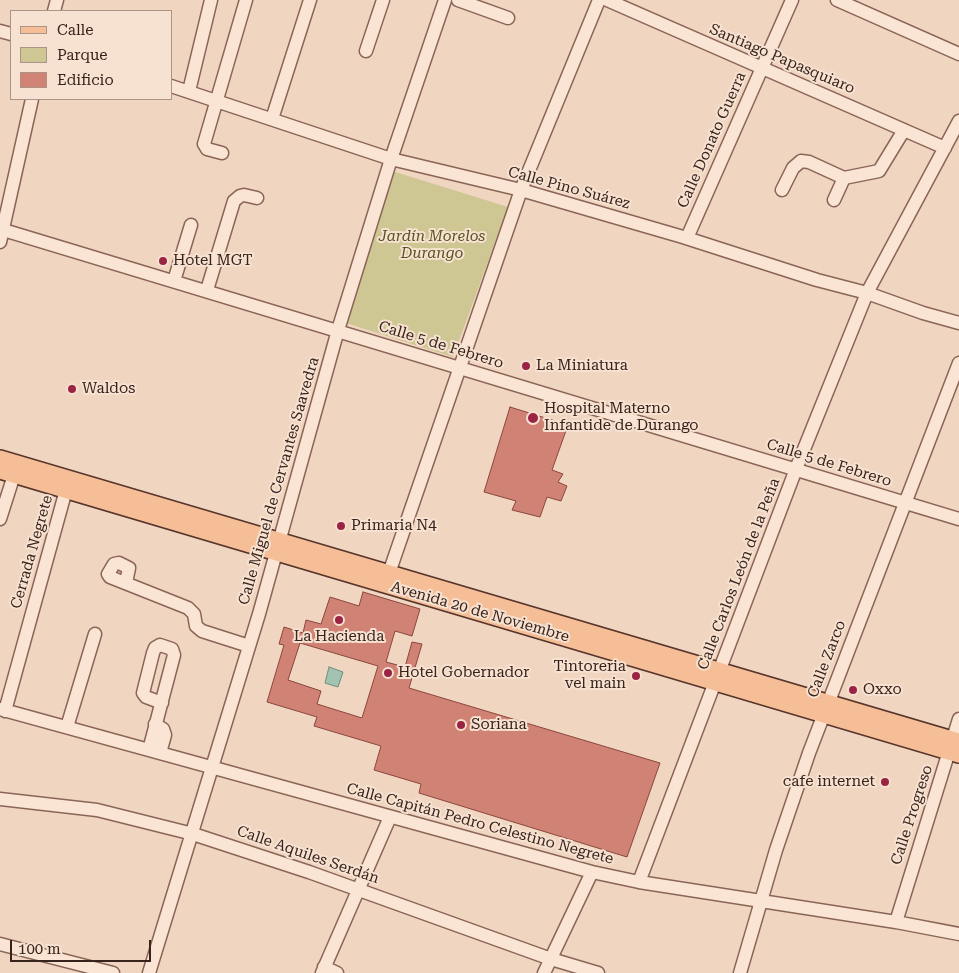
<!DOCTYPE html>
<html>
<head>
<meta charset="utf-8">
<style>
	body { margin:0 }
	#map { position:relative; width:959px; height:973px; overflow:hidden; background:#f0d5c0; font-family:"Roboto Serif",serif }
	canvas { display:block }
	.legend { position:absolute; left:10px; top:10px; width:162px; height:90px; box-sizing:border-box; background:#f7e1d0; border:1px solid #ab9588; margin:0; padding:6px 9px; list-style:none; font-size:15px; color:#38231c }
	.legend li { display:flex; align-items:center; gap:10px; height:25px }
	.legend b { width:25px; border:1px solid #ab9588 }
	.scale { position:absolute; left:10px; top:940px; width:141px; height:22px; box-sizing:border-box; border:2px solid #38231c; border-top:0; padding-left:6px; font-size:15px; line-height:18px; white-space:nowrap; color:#38231c; -webkit-text-stroke:4px #f7e1d0; paint-order:stroke }
</style>
</head>
<body>
<div id="map">
<canvas width="959" height="973"></canvas>
<ul class="legend">
<li><b style="height:6px;background:#f5be96"></b>Calle</li>
<li><b style="height:14px;background:#cec693"></b>Parque</li>
<li><b style="height:14px;background:#d08274"></b>Edificio</li>
</ul>
<div class="scale">100 m</div>
</div>
<script>
const context = document.querySelector('canvas').getContext('2d');
context.lineJoin = 'round';
function fillPath(path, color) {
  context.fillStyle = color;
  context.fill(path, 'evenodd');
}
function poly(rows) {
  const path = new Path2D();
  for (const r of rows) {
    path.moveTo(r[0], r[1]);
    for (let i = 2; i < r.length; i += 2) path.lineTo(r[i], r[i + 1]);
  }
  return path;
}
function stroke(path, color, width, dash) {
  context.strokeStyle = color;
  context.lineWidth = width;
  context.lineCap = dash ? 'butt' : 'round';
  context.setLineDash(dash || []);
  context.stroke(path);
}
function write(font, color, halo, rows, align = 'center') {
  context.font = font + ' "Roboto Serif",serif';
  context.lineWidth = 4;
  context.setLineDash([]);
  context.textBaseline = 'middle';
  context.strokeStyle = halo;
  context.fillStyle = color;
  for (const [text, x, y, turn = 0] of rows) {
    context.save();
    context.translate(x, y);
    context.rotate((+turn || 0) * Math.PI / 180);
    context.textAlign = isNaN(turn) ? turn : align;
    if (halo) context.strokeText(text, 0, 0);
    context.fillText(text, 0, 0);
    context.restore();
  }
}
const green = poly([
	[392,171,508,207,453,357,346,323]
]);
const water = poly([
	[329,667,343,672,338,687,325,683,329,667]
]);
const building = poly([
	[510,407,568,425,552,470,563,474,558,482,567,486,561,501,547,497,540,517,512,510,516,501,484,492,510,407],
	[363,592,420,609,412,636,395,631,386,662,405,667,412,642,422,644,409,688,660,763,627,857,419,793,421,784,374,770,381,746,314,726,317,717,267,702,284,645,279,644,284,627,303,633,306,620,321,624,330,597,359,606,363,592],
	[300,643,378,666,362,718,317,704,321,691,288,680,300,643]
]);
const minor = poly([
	[458,0,508,18],
	[607,0,945,148],
	[837,0,959,54],
	[54,11,57,0],
	[0,31,11,34],
	[366,51,383,0],
	[171,86,391,159,521,190,683,237,817,280,867,293,923,313,959,323],
	[189,91,211,0],
	[272,119,310,0],
	[222,153,207,149,204,144,246,0],
	[782,190,793,168,801,161,809,162,844,178,879,171,904,130],
	[834,200,844,178],
	[0,229,959,519],
	[687,238,792,0],
	[0,242,32,99],
	[174,281,191,225],
	[207,290,234,201,240,196,244,195,257,198],
	[0,519,14,475],
	[389,573,521,190,599,0],
	[126,583,129,568,119,563,114,564,108,574,110,577,188,608,194,614,196,626,202,631,249,646],
	[0,709,592,872,639,882,896,922,959,934],
	[5,711,66,490],
	[155,724,163,729,165,735,160,753],
	[67,727,95,634],
	[149,750,174,655,172,649,160,645,155,648,153,653,143,693,146,697,162,703],
	[0,799,97,810,193,834,309,872,551,959,598,973],
	[639,882,796,469,867,293,959,121],
	[896,922,959,719],
	[0,944,113,973],
	[324,967,337,973],
	[149,973,259,614,338,330,391,159,445,0],
	[322,973,390,817],
	[544,973,592,872],
	[740,973,776,850,809,753,959,363]
]);
const major = poly([
	[0,458,959,741],
	[0,471,959,755]
]);
const markers = [
	[163,261,5,"#9b2444"],
	[526,366,5,"#9b2444"],
	[72,389,5,"#9b2444"],
	[533,418,6,"#9b2444"],
	[341,526,5,"#9b2444"],
	[339,620,5,"#9b2444"],
	[388,673,5,"#9b2444"],
	[636,676,5,"#9b2444"],
	[853,690,5,"#9b2444"],
	[461,725,5,"#9b2444"],
	[885,782,5,"#9b2444"]
];
const streetNames = [
	["Santiago Papasquiaro",782,59,23],
	["Calle Donato Guerra",712,140,-66],
	["Calle Pino Suárez",569,188,15],
	["Calle 5 de Febrero",441,345,17],
	["Calle 5 de Febrero",829,463,17],
	["Calle Miguel de Cervantes Saavedra",279,481,-74],
	["Cerrada Negrete",32,552,-74],
	["Calle Carlos León de la Peña",739,574,-69],
	["Avenida 20 de Noviembre",480,612,16],
	["Calle Zarco",827,659,-69],
	["Calle Progreso",912,815,-72],
	["Calle Capitán Pedro Celestino Negrete",480,824,15],
	["Calle Aquiles Serdán",308,855,19]
];
const parkNames = [
	["Jardín Morelos",432,237],
	["Durango",432,254]
];
const poiNames = [
	["Hotel MGT",173,261],
	["La Miniatura",536,366],
	["Waldos",82,389],
	["Hospital Materno",544,409],
	["Infantide de Durango",544,426],
	["Primaria N4",351,526],
	["La Hacienda",339,637,"center"],
	["Tintoreria",626,667,"right"],
	["vel main",626,684,"right"],
	["Hotel Gobernador",398,673],
	["Oxxo",863,690],
	["Soriana",471,725],
	["cafe internet",875,782,"right"]
];
fillPath(green, '#cec693');
fillPath(water, '#a3c2b1');
stroke(water, '#6a907c', 1);
fillPath(building, '#d08274');
stroke(building, '#8a463c', 1);
stroke(minor, '#8a6557', 15);
stroke(major, '#57352c', 18);
stroke(minor, '#fae4d3', 12);
stroke(major, '#f5be96', 15);
for (const [x, y, r, color] of markers) {
  const dot = new Path2D();
  dot.arc(x, y, r, 0, 2 * Math.PI);
  context.fillStyle = color;
  context.fill(dot);
  stroke(dot, '#f7e1d0', 2);
}
write('15px', '#38231c', '#f7e1d0', streetNames);
write('italic 15px', '#565522', '#f7e1d0', parkNames);
write('15px', '#38231c', '#f7e1d0', poiNames, 'left');
</script>
</body>
</html>
